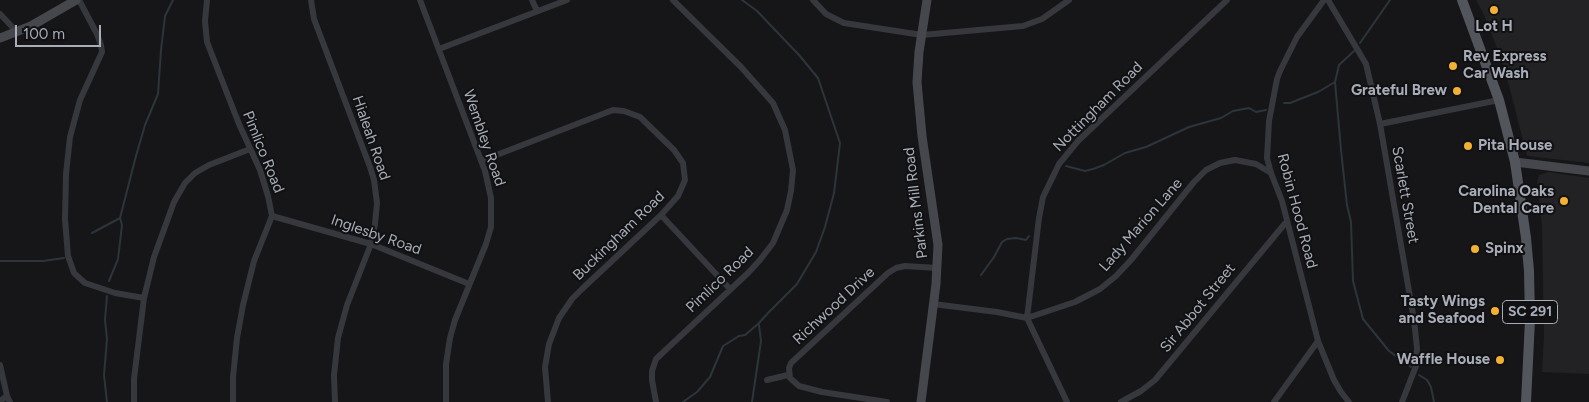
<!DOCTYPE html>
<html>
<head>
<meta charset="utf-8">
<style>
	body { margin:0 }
	#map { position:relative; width:1589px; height:402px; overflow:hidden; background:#161618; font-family:Figtree,sans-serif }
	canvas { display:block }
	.scale { position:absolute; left:15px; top:25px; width:86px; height:22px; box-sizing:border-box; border:2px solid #a8adb8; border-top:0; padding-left:6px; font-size:15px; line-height:18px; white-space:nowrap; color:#a8adb8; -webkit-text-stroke:4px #111113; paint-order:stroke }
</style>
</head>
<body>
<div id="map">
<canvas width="1589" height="402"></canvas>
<div class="scale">100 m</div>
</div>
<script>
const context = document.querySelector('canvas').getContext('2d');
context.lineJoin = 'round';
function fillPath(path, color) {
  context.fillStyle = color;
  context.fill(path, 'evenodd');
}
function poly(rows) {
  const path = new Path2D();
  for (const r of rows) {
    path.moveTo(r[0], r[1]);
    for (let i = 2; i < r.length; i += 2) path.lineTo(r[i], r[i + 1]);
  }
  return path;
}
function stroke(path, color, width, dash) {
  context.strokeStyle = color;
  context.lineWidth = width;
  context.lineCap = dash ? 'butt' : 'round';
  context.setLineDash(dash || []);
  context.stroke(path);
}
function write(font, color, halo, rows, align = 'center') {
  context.font = font + ' Figtree,sans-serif';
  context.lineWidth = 4;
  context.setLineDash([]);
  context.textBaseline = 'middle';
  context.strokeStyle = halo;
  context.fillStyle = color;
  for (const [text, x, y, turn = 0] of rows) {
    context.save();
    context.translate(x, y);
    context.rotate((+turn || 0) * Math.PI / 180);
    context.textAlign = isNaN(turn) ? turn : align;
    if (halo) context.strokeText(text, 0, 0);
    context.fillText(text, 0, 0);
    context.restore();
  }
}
const built = poly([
	[1476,0,1589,0,1589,163,1527,156,1504,66,1484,15],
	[1549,172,1589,178,1589,374,1542,372,1544,336,1542,226,1537,182,1539,175]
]);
const stream = poly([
	[1360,43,1390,0],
	[1354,51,1339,65,1335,82,1341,150,1347,205,1351,222,1353,281,1363,319,1389,351,1411,367],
	[1284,103,1290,103,1318,92,1335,82],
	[1066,166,1085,171,1093,169,1104,165,1125,153,1146,147,1189,127,1221,118,1233,111,1249,108,1256,112,1266,110],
	[92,233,120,218],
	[0,261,43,261,64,258],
	[981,275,994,257,1002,242,1007,239,1016,238,1026,240,1029,236],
	[109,281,118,259,122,225,120,218,136,156,145,125,158,94,161,50,165,16,173,0],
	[107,296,105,320,107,339,104,375,107,402],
	[1419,375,1427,380,1431,387,1434,402],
	[683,402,697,392,710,377,723,346,739,336,745,335,758,324,769,312,797,284,816,252,825,227,834,193,840,143,818,78,799,55,757,11,742,0],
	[752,402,761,341,759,325]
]);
const street = poly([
	[79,0,97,34,101,45,102,52,80,100,70,137,66,174,65,219,68,256,74,273,85,283,115,293,144,298],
	[207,0,205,21,207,42,239,124,260,170,268,196,272,216,254,261,243,305,237,338,233,377,233,402],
	[311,0,314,19,370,167,374,180,377,203,375,224,371,244,347,305,338,338,334,375,335,402],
	[420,0,485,171,491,198,491,227,486,244,455,320,450,338,446,364,446,402],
	[532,0,537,11],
	[813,0,826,14,844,23,922,35,1023,26,1042,19,1069,0],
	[1227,0,1078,141,1059,164,1043,197,1039,218,1027,318,1075,302,1100,289,1116,276,1131,260,1194,182,1206,170,1220,163,1235,160,1256,164,1271,173],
	[1324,0,1297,37,1280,71,1277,79,1269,121,1267,158,1271,173,1282,201,1318,341,1334,380,1341,392,1349,402],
	[1328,0,1366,64,1380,124,1414,320,1417,348,1416,366,1402,402],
	[0,14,17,32],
	[439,49,567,0],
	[1380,124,1499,100],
	[481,161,613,110,624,111,640,117,674,150,683,163,685,180,678,196,661,215,582,289,572,299,559,318,549,344,545,367,548,402],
	[661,215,730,289],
	[272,216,371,244,469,284],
	[933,304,997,312,1027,318,1067,402],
	[0,365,7,396,10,402],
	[767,380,788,375],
	[0,401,7,396],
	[134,402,134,379,144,298,154,257,174,202,185,183,195,173,209,165,250,149],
	[656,402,652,380,652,371,656,359,748,273,760,260,773,243,787,210,791,191,793,170,785,130,773,103,741,67,673,0],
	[887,402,822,392,799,386,790,378,789,368,791,363,888,273,896,268,905,266,937,268],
	[1121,402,1141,391,1155,380,1287,221],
	[1274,402,1318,341]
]);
const secondary = poly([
	[0,38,31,26,76,0],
	[1515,162,1589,171],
	[921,402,936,284,938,245,922,136,917,82,919,52,927,0]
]);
const primary = poly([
	[1462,0,1499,100,1515,162,1526,238,1529,271,1530,320,1526,402]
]);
const markers = [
	[1494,10,5,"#f2b134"],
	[1453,66,5,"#f2b134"],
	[1457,91,5,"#f2b134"],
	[1468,146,5,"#f2b134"],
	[1564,201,5,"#f2b134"],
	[1475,249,5,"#f2b134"],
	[1495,311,5,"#f2b134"],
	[1500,360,5,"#f2b134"]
];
const shields = [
	[1530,312,55]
];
const shieldNames = [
	["SC 291",1530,312]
];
const poiNames = [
	["Lot H",1494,27,"center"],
	["Rev Express",1463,57,"left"],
	["Car Wash",1463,74,"left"],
	["Grateful Brew",1447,91],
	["Pita House",1478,146,"left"],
	["Carolina Oaks",1554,192],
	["Dental Care",1554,209],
	["Spinx",1485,249,"left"],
	["Tasty Wings",1485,302],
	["and Seafood",1485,319],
	["Waffle House",1490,360]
];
const streetNames = [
	["Nottingham Road",1098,107,-45],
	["Hialeah Road",371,138,71],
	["Wembley Road",484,138,71],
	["Pimlico Road",263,152,68],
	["Scarlett Street",1405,195,80],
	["Parkins Mill Road",916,203,-97],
	["Robin Hood Road",1297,211,75],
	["Lady Marion Lane",1141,225,-49],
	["Inglesby Road",376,235,19],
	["Buckingham Road",619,236,-44],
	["Pimlico Road",720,280,-44],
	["Richwood Drive",834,306,-43],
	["Sir Abbot Street",1198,308,-51]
];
fillPath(built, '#222225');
stroke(stream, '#2c353c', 2);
stroke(street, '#37383d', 6);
stroke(secondary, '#45474d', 9);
stroke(primary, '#53555c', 10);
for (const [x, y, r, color] of markers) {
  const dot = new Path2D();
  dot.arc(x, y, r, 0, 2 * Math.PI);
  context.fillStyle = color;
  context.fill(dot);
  stroke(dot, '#111113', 2);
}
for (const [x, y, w] of shields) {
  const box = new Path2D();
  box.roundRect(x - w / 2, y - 11.5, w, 23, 4);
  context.fillStyle = '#111113';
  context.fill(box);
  stroke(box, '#a8adb8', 1);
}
write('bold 14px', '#a8adb8', null, shieldNames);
write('bold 15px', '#a8adb8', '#111113', poiNames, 'right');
write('15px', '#a8adb8', '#111113', streetNames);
</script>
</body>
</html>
